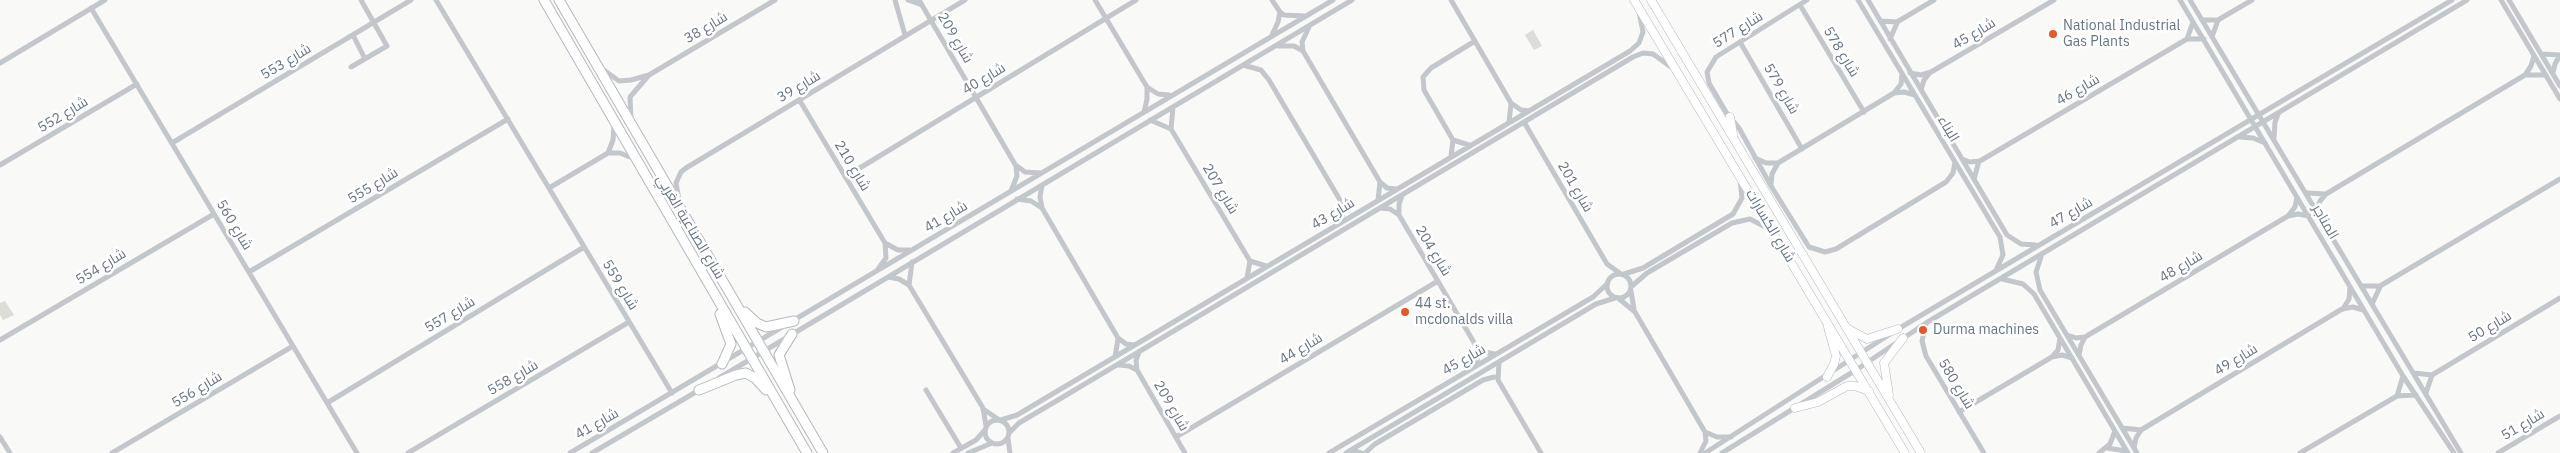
<!DOCTYPE html>
<html>
<head>
<meta charset="utf-8">
<style>
	body { margin:0 }
	canvas { display:block; background:#f9f9f7 }
</style>
</head>
<body>
<canvas width="2560" height="453"></canvas>
<script>
const context = document.querySelector('canvas').getContext('2d');
context.lineJoin = 'round';
function fillPath(path, color) {
  context.fillStyle = color;
  context.fill(path, 'evenodd');
}
function poly(rows) {
  const path = new Path2D();
  for (const r of rows) {
    if (r.length === 3) {
      path.moveTo(r[0] + r[2], r[1]);
      path.arc(r[0], r[1], r[2], 0, 2 * Math.PI);
      continue;
    }
    path.moveTo(r[0], r[1]);
    for (let i = 2; i < r.length; i += 2) path.lineTo(r[i], r[i + 1]);
  }
  return path;
}
function stroke(path, color, width, dash) {
  context.strokeStyle = color;
  context.lineWidth = width;
  context.lineCap = dash ? 'butt' : 'round';
  context.setLineDash(dash || []);
  context.stroke(path);
}
function write(font, color, halo, rows, align = 'center') {
  context.font = font + ' "IBM Plex Sans",Cairo,sans-serif';
  context.lineWidth = 5;
  context.setLineDash([]);
  context.textBaseline = 'middle';
  context.strokeStyle = halo;
  context.fillStyle = color;
  for (const [text, x, y, turn = 0] of rows) {
    context.save();
    context.translate(x, y);
    context.rotate((+turn || 0) * Math.PI / 180);
    context.textAlign = isNaN(turn) ? turn : align;
    if (halo) context.strokeText(text, 0, 0);
    context.fillText(text, 0, 0);
    context.restore();
  }
}
const green = poly([
	[1533,30,1542,46,1534,50,1525,35],
	[5,301,14,315,3,320,0,315,0,303]
]);
const street = poly([
	[436,0,672,393],
	[895,0,905,35],
	[908,0,922,5],
	[919,0,1016,166,1017,176,1011,191],
	[1095,0,1147,87,1147,99,1144,112],
	[1272,0,1280,12,1284,15,1304,16],
	[1451,0,1511,103,1521,110,1529,111],
	[1807,0,1716,57,1707,72,1709,83,1726,112,1739,128,1771,186,1809,247,1825,252,1836,249,1946,182,1953,173,1955,162],
	[1858,0,2000,237,2003,255,1997,268],
	[1868,0,2007,235,2021,244,2036,245],
	[2180,0,2403,376,2454,453],
	[2190,0,2461,453],
	[2501,0,2560,99],
	[2509,0,2560,86],
	[1800,5,1864,112],
	[91,8,357,453],
	[2202,20,2218,20,2252,0],
	[1880,21,1897,22,1934,0],
	[1309,27,1302,42,1303,51,1380,182,1387,188,1396,189],
	[353,35,365,59],
	[1272,35,1278,22,1280,12],
	[2212,37,2218,20],
	[1890,39,1897,23],
	[2187,39,2193,22],
	[1740,42,1802,149],
	[1278,46,1294,46,1303,51],
	[2541,54,2560,55],
	[0,63,105,0],
	[1243,65,1261,70,1269,80,1340,200,1343,211,1341,222],
	[351,67,387,46,361,0],
	[601,68,619,81,631,80,649,75,775,0],
	[1910,73,1921,75,1931,72,2054,0],
	[2553,73,2555,64,2560,55],
	[2525,75,2531,66,2534,56],
	[1147,87,1158,94,1169,95],
	[1921,90,1924,80,1929,74],
	[1894,93,1901,84,1902,74],
	[800,101,885,243,886,258,878,269],
	[1173,107,1171,129,1250,261,1247,278],
	[631,119,630,97,649,75],
	[1150,120,1171,129],
	[1509,122,1511,104],
	[1524,122,1607,264,1621,274],
	[2240,137,2253,138,2265,143],
	[2274,138,2275,122,2279,112],
	[1453,140,1469,145],
	[172,143,411,0],
	[608,153,613,140,614,125],
	[1451,156,1453,140,1424,90,1423,77,1431,68,1475,41],
	[1755,158,1766,163,1778,163],
	[1962,159,1970,162,1980,161,2187,39,2204,39],
	[0,165,137,84],
	[1017,166,1025,172,1041,173],
	[845,177,1136,0],
	[1974,179,1979,161],
	[1042,185,1040,197,1042,208,1118,338,1126,344,1135,345],
	[1771,185,1772,174,1778,163,1894,93,1904,92,1915,95],
	[549,188,608,153,620,153,635,159],
	[2307,193,2325,194],
	[1017,199,1031,201,1042,208],
	[679,200,676,183,681,172,686,168,965,0],
	[1378,200,1380,182],
	[1380,208,1390,209,1399,215,1479,351,1476,366],
	[2317,210,2320,201,2326,194,2525,75,2546,75],
	[1399,214,1399,204,1402,196],
	[2288,216,2295,207,2297,197],
	[885,243,898,250,912,250],
	[2041,257,2036,272,2040,290,2137,453],
	[1250,261,1266,266],
	[249,272,508,119],
	[1619,286,12],
	[1624,274,1643,268,1733,214,1742,198,1740,179],
	[888,277,899,279,909,285,983,408,986,426],
	[2002,279,2023,284,2034,294,2128,453],
	[909,285,912,262],
	[1632,286,1647,273,1732,223,1750,219,1769,229],
	[2362,286,2380,286,2560,179],
	[1631,291,1634,309],
	[1618,298,1635,312,1705,432,1706,441,1700,453],
	[2372,304,2380,287],
	[2343,309,2349,299,2350,287],
	[1926,324,1922,341,1926,356,1984,453],
	[2067,335,2076,338,2085,337,2288,216,2298,214,2309,216],
	[0,340,214,214],
	[1479,351,1495,354],
	[1139,352,1136,360,1137,370,1185,453],
	[2079,355,2081,345,2085,337],
	[1115,357,1118,339],
	[2052,357,2062,355,2072,358],
	[1499,362,1498,380,1541,453],
	[1119,365,1129,366,1137,370],
	[2414,373,2432,375,2560,298],
	[719,378,1352,0],
	[926,390,961,448],
	[2426,393,2432,375],
	[2397,396,2403,376],
	[327,403,584,247],
	[983,409,998,419],
	[1959,412,2052,357,2058,350,2060,338],
	[997,432,12],
	[1001,420,1017,415,1630,51,1639,43,1643,32,1639,12],
	[2122,428,2141,430,2342,309,2353,307,2363,310],
	[1705,432,1717,437,1731,437],
	[1009,433,1019,423,1058,400,1633,57,1643,53,1653,54,1671,67],
	[0,437,10,453],
	[1176,437,1438,281],
	[1008,438,1010,453],
	[2107,448,2126,451],
	[2134,448,2136,438,2141,430],
	[1351,450,1361,453],
	[112,453,293,346],
	[408,453,629,322],
	[570,453,1333,0],
	[592,453,701,389],
	[953,453,976,440,984,431],
	[968,453,992,443],
	[1329,453,1593,297,1607,284],
	[1346,453,1596,304,1615,298],
	[1365,453,1375,444,1483,380,1494,377],
	[1705,453,1898,329,2452,0],
	[1722,453,1856,370,1926,323,2467,0],
	[2099,453,2110,444,2115,431],
	[2300,453,2397,396,2416,395],
	[2498,453,2560,416]
]);
const secondary = poly([
	[1634,0,1905,453],
	[1651,0,1921,453],
	[1730,117,1733,134],
	[1848,329,1867,339,1898,329],
	[1827,377,1834,364,1836,356,1828,327],
	[1889,395,1884,363,1903,338],
	[1795,408,1818,402,1847,386,1855,386,1869,391]
]);
const primary = poly([
	[544,0,807,453],
	[559,0,823,453],
	[745,312,757,323,766,327,794,321],
	[720,314,731,344,722,364],
	[699,390,736,375,746,373,755,378,766,390],
	[790,390,779,355,792,334]
]);
const markers = [
	[2053,34,5,"#e75729"],
	[1405,312,5,"#e75729"],
	[1923,330,5,"#e75729"]
];
const poiNames = [
	["National Industrial",2063,26],
	["Gas Plants",2063,42],
	["44 st.",1415,304],
	["mcdonalds villa",1415,320],
	["Durma machines",1933,330]
];
const streetNames = [
	["شارع 38",706,28,-31],
	["شارع 577",1738,30,-32],
	["شارع 45",1974,34,-31],
	["شارع 209",955,38,60],
	["شارع 578",1841,52,59],
	["شارع 553",286,62,-31],
	["شارع 40",984,79,-31],
	["شارع 39",799,87,-31],
	["شارع 579",1781,89,60],
	["شارع 46",2078,90,-30],
	["شارع 552",63,115,-31],
	["البناء",1948,129,59],
	["شارع 210",852,166,59],
	["شارع 555",373,186,-31],
	["شارع 201",1575,187,60],
	["شارع 207",1220,189,59],
	["شارع 47",2071,213,-30],
	["شارع 43",1333,214,-31],
	["شارع 41",946,217,-31],
	["المناجر",2325,222,60],
	["شارع 560",234,225,59],
	["شارع الكسارات",1770,226,59],
	["شارع الصناعية الغربي",690,227,59],
	["شارع 204",1433,251,59],
	["شارع 554",101,267,-31],
	["شارع 48",2181,267,-31],
	["شارع 559",620,285,59],
	["شارع 557",450,315,-31],
	["شارع 50",2490,327,-31],
	["شارع 44",1301,349,-31],
	["شارع 45",1464,360,-30],
	["شارع 49",2236,360,-31],
	["شارع 558",513,378,-30],
	["شارع 580",1956,384,59],
	["شارع 556",197,390,-31],
	["شارع 209",1171,406,60],
	["شارع 41",597,424,-30],
	["شارع 51",2523,425,-31]
];
fillPath(green, '#d9ded6');
stroke(secondary, '#b2b9be', 9);
stroke(primary, '#b4b9bd', 11);
stroke(street, '#c2c7cb', 5);
stroke(secondary, '#fff', 8);
stroke(primary, '#fff', 9);
for (const [x, y, r, color] of markers) {
  const dot = new Path2D();
  dot.arc(x, y, r, 0, 2 * Math.PI);
  context.fillStyle = color;
  context.fill(dot);
  stroke(dot, '#fff', 2);
}
write('14px', '#647582', '#fff', poiNames, 'left');
write('14px', '#647582', '#fff', streetNames);
</script>
</body>
</html>
